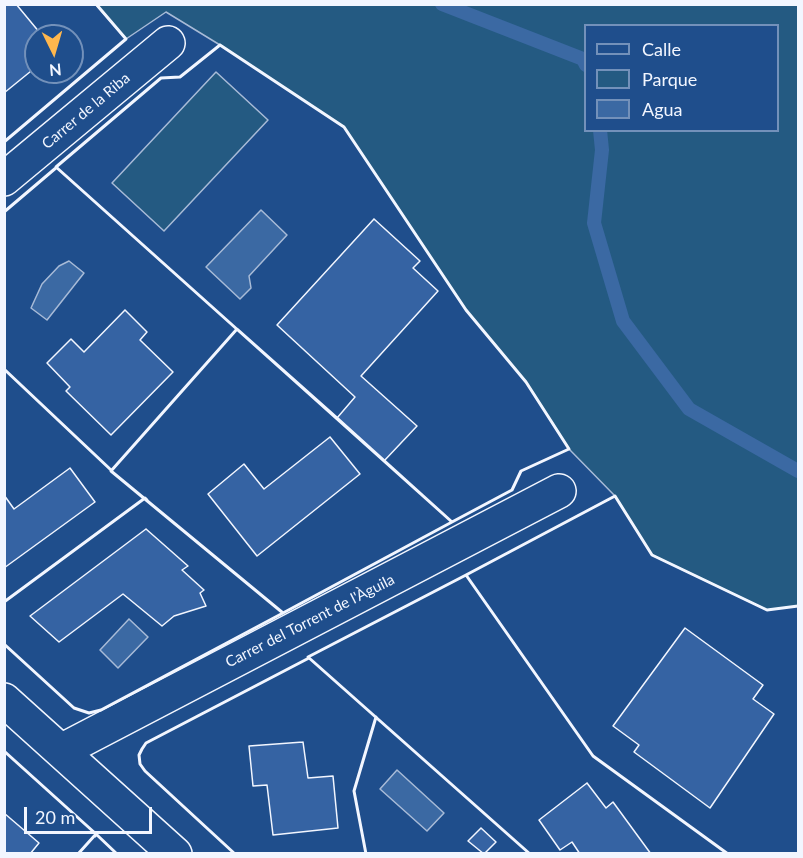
<!DOCTYPE html>
<html>
<head>
<meta charset="utf-8">
<style>
	body { margin:0 }
	#map { position:relative; width:803px; height:858px; overflow:hidden; background:#1f4e8c; font-family:Lato,sans-serif }
	canvas { display:block }
	.frame { position:absolute; inset:0; border:6px solid #f2f6ff; pointer-events:none }
	.legend { position:absolute; left:584px; top:24px; width:195px; height:108px; box-sizing:border-box; background:#1f4e8c; border:2px solid #7391ba; margin:0; padding:8px 10px; list-style:none; font-size:18px; color:#f2f6ff }
	.legend li { display:flex; align-items:center; gap:12px; height:30px }
	.legend b { width:30px; border:2px solid #7391ba }
	.north { position:absolute; left:24px; top:24px; width:60px; height:60px; box-sizing:border-box; background:#1f4e8c; border:2px solid #7391ba; border-radius:50%; rotate:175deg; font-size:16px; font-weight:700; line-height:24px; text-align:center; color:#f2f6ff }
	.north::after { content:''; display:block; margin:auto; width:21px; height:27px; background:#ffb74d; clip-path:polygon(50% 0,100% 100%,50% 72%,0 100%) }
	.scale { position:absolute; left:24px; top:807px; width:128px; height:27px; box-sizing:border-box; border:3px solid #f2f6ff; border-top:0; padding-left:8px; font-size:18px; line-height:21px; white-space:nowrap; color:#f2f6ff; -webkit-text-stroke:4px #1f4e8c; paint-order:stroke }
</style>
</head>
<body>
<div id="map">
<canvas width="803" height="858"></canvas>
<div class="frame"></div>
<ul class="legend">
<li><b style="height:8px;background:#1f4e8c"></b>Calle</li>
<li><b style="height:16px;background:#245a82"></b>Parque</li>
<li><b style="height:16px;background:#3b69a3"></b>Agua</li>
</ul>
<div class="north">N</div>
<div class="scale">20 m</div>
</div>
<script>
const context = document.querySelector('canvas').getContext('2d');
context.lineJoin = 'round';
function fillPath(path, color) {
  context.fillStyle = color;
  context.fill(path, 'evenodd');
}
function poly(rows) {
  const path = new Path2D();
  for (const r of rows) {
    path.moveTo(r[0], r[1]);
    for (let i = 2; i < r.length; i += 2) path.lineTo(r[i], r[i + 1]);
  }
  return path;
}
function stroke(path, color, width, dash) {
  context.strokeStyle = color;
  context.lineWidth = width;
  context.lineCap = dash ? 'butt' : 'round';
  context.setLineDash(dash || []);
  context.stroke(path);
}
function write(font, color, halo, rows, align = 'center') {
  context.font = font + ' Lato,sans-serif';
  context.lineWidth = 4.5;
  context.setLineDash([]);
  context.textBaseline = 'middle';
  context.strokeStyle = halo;
  context.fillStyle = color;
  for (const [text, x, y, turn = 0] of rows) {
    context.save();
    context.translate(x, y);
    context.rotate((+turn || 0) * Math.PI / 180);
    context.textAlign = isNaN(turn) ? turn : align;
    if (halo) context.strokeText(text, 0, 0);
    context.fillText(text, 0, 0);
    context.restore();
  }
}
const green = poly([
	[96,5,798,5,798,606,767,610,652,555,615,496,569,449,526,382,466,310,344,127,220,45,166,12,126,39,96,5],
	[586,26,778,26,778,130,586,130,586,26],
	[216,72,268,120,164,231,112,183,216,72]
]);
const water = poly([
	[261,210,287,235,249,276,251,288,240,299,206,267,261,210],
	[69,261,84,273,47,320,31,308,42,284,59,266,69,261],
	[129,619,148,637,118,668,100,650,129,619],
	[397,770,444,813,427,831,380,789,397,770]
]);
const stream = poly([
	[442,4,583,59,586,65],
	[600,130,602,150,594,223,623,321,689,409,798,471]
]);
const building = poly([
	[4,4,16,4,40,33,34,38,36,40,36,67,4,93,4,4],
	[374,219,420,261,413,268,438,291,361,376,417,426,384,461,337,418,355,397,277,325,374,219],
	[125,310,147,332,140,340,173,372,111,435,66,391,70,387,47,363,71,339,84,352,125,310],
	[330,437,360,474,257,556,208,494,244,464,264,489,330,437],
	[70,468,95,502,4,568,4,495,14,509,70,468],
	[146,529,188,566,182,570,204,590,200,593,206,606,174,616,162,626,123,594,59,642,30,616,146,529],
	[685,628,763,685,753,699,774,714,710,808,634,752,639,745,613,726,685,628],
	[303,742,308,778,333,776,338,828,273,835,267,785,253,786,249,746,303,742],
	[587,783,606,808,613,802,651,854,580,854,572,842,560,850,539,820,587,783],
	[4,813,39,843,30,854,4,854,4,813],
	[481,828,496,842,484,854,468,841,481,828]
]);
const street = poly([
	[4,179,168,43],
	[4,700,175,854],
	[61,751,559,491]
]);
const wall = poly([
	[220,45,344,127,466,310,526,382,569,449,521,471,512,490,452,522,56,167,161,78,180,77,220,45],
	[4,142,126,39,96,4],
	[4,212,57,167],
	[237,329,337,418,452,522,283,613,111,471,237,329],
	[4,369,111,470],
	[467,576,466,575,615,496,652,555,767,610,798,606],
	[4,602,145,498,147,500],
	[4,644,74,708,89,713,101,710,283,613],
	[4,751,96,834,78,854],
	[95,836,96,834,117,854],
	[235,854,145,771,140,764,139,755,142,749,146,743,309,658],
	[366,854,354,791,376,717],
	[530,854,308,657,466,575,593,756,728,854]
]);
const streetNames = [
	["Carrer de la Riba",86,111,-40],
	["Carrer del Torrent de l'Àguila",310,621,-27]
];
fillPath(green, '#245a82');
stroke(green, '#a8bbd7', 1.5);
fillPath(water, '#3b69a3');
stroke(water, '#a8bbd7', 1.5);
stroke(stream, '#3b69a3', 14);
fillPath(building, '#3563a3');
stroke(building, '#f2f6ff', 1.5);
stroke(street, '#f2f6ff', 36);
stroke(street, '#1f4e8c', 33);
stroke(wall, '#f2f6ff', 3);
write('15px', '#f2f6ff', '#1f4e8c', streetNames);
</script>
</body>
</html>
